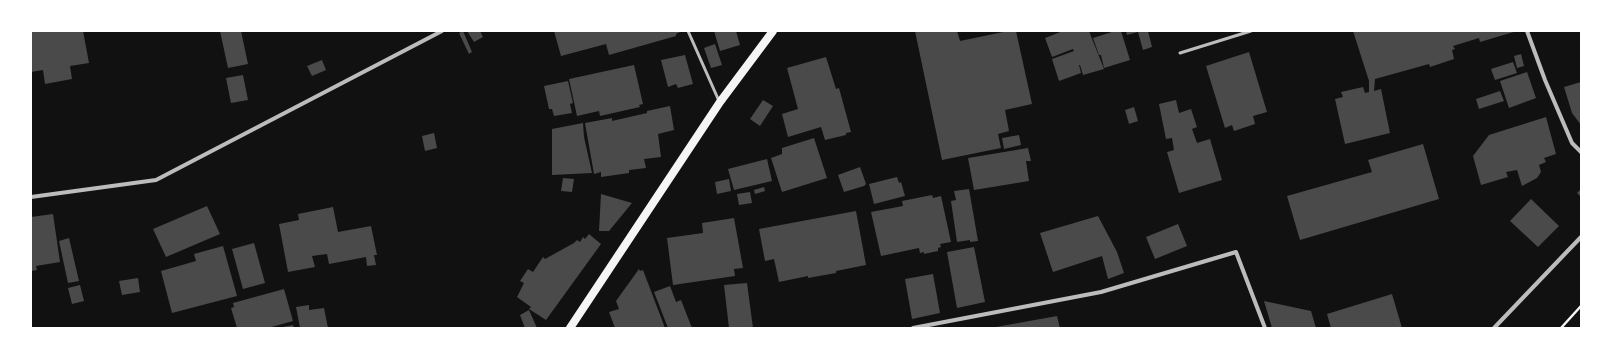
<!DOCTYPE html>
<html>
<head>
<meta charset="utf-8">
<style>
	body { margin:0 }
	#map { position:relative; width:1612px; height:359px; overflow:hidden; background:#111; font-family:Commissioner,sans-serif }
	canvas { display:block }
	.frame { position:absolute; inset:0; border:32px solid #fff; pointer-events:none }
</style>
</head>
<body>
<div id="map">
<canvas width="1612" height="359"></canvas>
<div class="frame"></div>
</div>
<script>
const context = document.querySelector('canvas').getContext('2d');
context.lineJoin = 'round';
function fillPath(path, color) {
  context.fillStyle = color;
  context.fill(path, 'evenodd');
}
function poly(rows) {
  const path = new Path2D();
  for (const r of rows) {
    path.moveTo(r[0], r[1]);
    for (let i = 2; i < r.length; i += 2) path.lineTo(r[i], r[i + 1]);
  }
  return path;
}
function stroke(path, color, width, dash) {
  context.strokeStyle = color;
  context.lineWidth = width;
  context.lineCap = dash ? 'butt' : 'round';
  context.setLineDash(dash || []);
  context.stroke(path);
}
const building = poly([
	[31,31,83,31,89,63,70,66,72,79,45,84,43,70,31,72],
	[220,31,241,31,248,64,228,68],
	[463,31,472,52,469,54,459,33],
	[467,31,480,31,483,37,474,42],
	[554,31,679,31,680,32,676,34,676,36,609,55,606,44,561,56],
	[714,31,736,31,740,45,720,51],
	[915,31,957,31,960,41,1008,31,1016,31,1032,104,1005,110,1009,131,998,134,1001,148,942,160],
	[1063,31,1089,31,1104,69,1083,75,1080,65,1079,65,1081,73,1059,81,1052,59,1074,51,1073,49,1052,57,1045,38],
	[1115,31,1121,31,1130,60,1104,68,1101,55,1099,55,1093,38],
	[1126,31,1148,31,1152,47,1143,50,1138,32,1127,35],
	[1353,31,1517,31,1480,42,1479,38,1453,46,1455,49,1452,50,1454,59,1430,67,1429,64,1375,79,1374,91,1381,89,1390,133,1345,144,1335,99,1343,97,1341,92,1363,87,1365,93,1369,92,1369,81],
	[715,44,722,65,711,68,704,48],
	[1249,52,1267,112,1253,116,1255,124,1234,131,1232,125,1225,128,1206,66],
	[1521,54,1524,66,1517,68,1514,56],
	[685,55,693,84,678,88,676,84,668,87,661,60],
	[826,57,836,89,839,88,851,132,846,133,846,135,825,140,821,127,788,137,782,114,798,109,787,68],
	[322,60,326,70,312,76,307,66],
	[1513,62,1517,73,1495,80,1491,69],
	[634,65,643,104,639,105,640,107,600,116,599,111,577,116,569,79],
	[1527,72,1536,98,1509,108,1500,81],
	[243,75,248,100,231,103,226,78],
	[568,81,573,103,570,104,572,113,554,116,552,109,549,109,544,86],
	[1581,82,1581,125,1572,113,1564,87],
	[1500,91,1504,101,1479,109,1476,99],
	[763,100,773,106,760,126,750,119],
	[1176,100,1179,113,1191,109,1197,127,1192,129,1197,143,1210,139,1222,180,1179,193,1167,152,1174,150,1172,138,1166,139,1159,104],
	[670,106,674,130,658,134,661,157,644,159,646,168,629,170,629,173,601,177,601,172,594,174,585,123,612,118,612,121,647,113,647,111],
	[1134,107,1138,121,1129,124,1125,110],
	[1546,117,1556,154,1544,158,1546,162,1539,165,1541,172,1537,178,1522,186,1517,170,1506,172,1508,177,1481,185,1473,156,1489,135],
	[583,123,584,137,592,173,552,175,552,129],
	[434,133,437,148,425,151,422,136],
	[1019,135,1021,145,1004,149,1002,138],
	[814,138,827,178,782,192,771,158,782,154,782,148],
	[1423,144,1439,199,1300,240,1287,196,1372,172,1368,160],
	[1028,148,1031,161,1026,161,1029,181,974,190,968,158],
	[767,159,772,181,734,190,728,169],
	[860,167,866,184,864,186,844,192,838,175],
	[897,177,899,183,901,182,905,196,874,204,869,184],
	[563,178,574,179,572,192,561,191],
	[729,179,731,191,717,194,715,182],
	[764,187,765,191,755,194,754,190],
	[969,189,978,241,970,242,970,240,957,242,951,201,956,200,954,191],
	[1581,189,1581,197,1577,193],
	[750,192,752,203,739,205,737,194],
	[601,194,632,203,609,231,599,231],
	[932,195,933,198,941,196,951,242,940,244,941,247,938,248,938,251,924,254,924,252,920,253,919,248,881,256,871,212,903,206,902,201],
	[1531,199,1559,226,1538,247,1510,221],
	[207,206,220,234,166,257,153,229],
	[333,207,338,232,371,226,377,255,374,255,376,265,367,266,366,257,329,264,327,254,312,256,315,267,288,272,279,224,299,220,298,214],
	[856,211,866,265,836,271,836,273,808,278,808,276,779,282,774,259,765,261,759,229],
	[53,214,60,262,36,266,37,270,31,271,31,217],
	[1098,216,1117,252,1124,273,1108,279,1102,256,1053,272,1040,233],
	[734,218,743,268,734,269,735,276,673,285,667,238,703,233,702,223],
	[1178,224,1187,246,1155,259,1146,237],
	[589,234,601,244,546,320,529,309,531,307,517,297,524,283,520,281,528,269,533,272,543,257,545,259,574,243,577,240,580,242,583,237,585,239],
	[69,238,79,281,68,283,59,241],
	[254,243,265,283,243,289,232,249],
	[223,246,237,296,172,313,161,271,196,261,194,254],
	[974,247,985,302,957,308,947,252],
	[639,269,640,271,643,270,665,328,615,328,609,312,619,309,616,301],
	[933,274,940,313,912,319,905,279],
	[138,278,140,292,122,295,119,281],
	[747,283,753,328,729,328,724,285],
	[80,285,84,301,72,304,68,288],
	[670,286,676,302,681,300,692,328,668,328,654,292],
	[284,289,293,321,268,328,237,328,231,308,234,307,233,303],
	[1392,294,1402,328,1331,328,1327,314],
	[1264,301,1311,311,1316,328,1272,328],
	[309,305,309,310,324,308,328,328,300,328,296,307],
	[529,310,537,328,525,328,520,315],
	[1057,316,1060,328,996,328,996,327],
	[293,325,294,328,283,328,283,327]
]);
const path = poly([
	[1561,328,1581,306]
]);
const service = poly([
	[688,31,719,101],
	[1180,53,1251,31]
]);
const minor = poly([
	[1527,31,1545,80,1572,143,1581,152],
	[31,197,156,180,442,31],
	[913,328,1101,292,1236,252,1265,328],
	[1494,328,1581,237]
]);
const secondary = poly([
	[570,328,720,102,773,31]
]);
fillPath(building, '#4a4a4a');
stroke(path, '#f5f5f5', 2.5);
stroke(service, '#bcbcbc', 3);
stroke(minor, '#bcbcbc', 4);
stroke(secondary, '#f5f5f5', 8);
</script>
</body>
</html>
